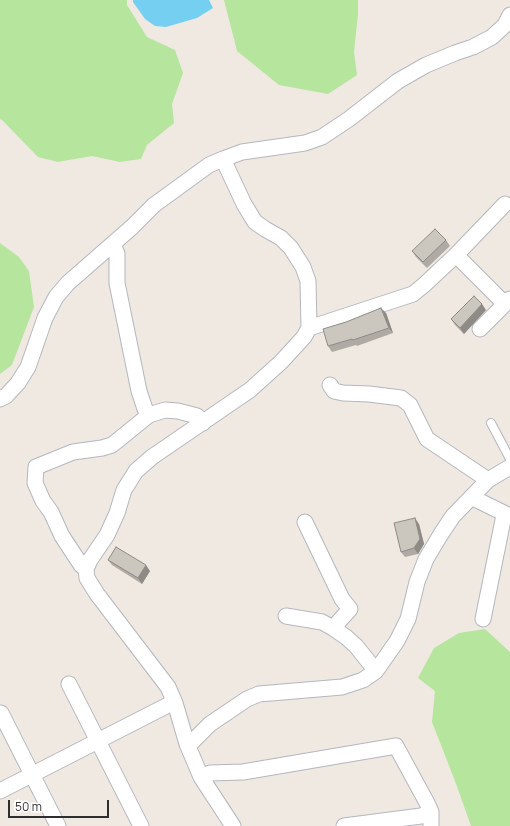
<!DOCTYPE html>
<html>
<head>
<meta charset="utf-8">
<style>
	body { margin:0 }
	#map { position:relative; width:510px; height:826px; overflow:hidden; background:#efe9e1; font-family:Manrope,sans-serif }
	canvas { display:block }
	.scale { position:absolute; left:8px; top:800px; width:101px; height:18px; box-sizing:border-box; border:2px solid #2e2e2e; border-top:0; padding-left:5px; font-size:12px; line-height:14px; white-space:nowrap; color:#2e2e2e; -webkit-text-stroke:3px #fff; paint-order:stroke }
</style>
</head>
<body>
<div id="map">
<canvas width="510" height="826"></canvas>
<div class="scale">50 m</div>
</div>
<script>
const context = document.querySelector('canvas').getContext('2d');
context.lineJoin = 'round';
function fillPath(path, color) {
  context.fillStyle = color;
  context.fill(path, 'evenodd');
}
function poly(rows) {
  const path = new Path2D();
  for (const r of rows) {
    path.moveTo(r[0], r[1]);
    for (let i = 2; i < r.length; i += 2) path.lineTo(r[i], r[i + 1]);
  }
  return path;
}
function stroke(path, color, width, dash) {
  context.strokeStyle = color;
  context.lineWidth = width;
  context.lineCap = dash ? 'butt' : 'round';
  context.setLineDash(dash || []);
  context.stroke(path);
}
const green = poly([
	[0,0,127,0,127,5,147,37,175,50,183,73,172,104,174,123,147,145,141,159,120,162,92,156,58,162,38,157,2,120,0,119],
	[224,0,358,0,358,14,354,52,357,75,328,94,279,85,237,51],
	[0,243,19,257,29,271,34,307,12,365,0,374],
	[485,629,510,652,510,826,471,826,455,781,432,722,435,691,418,678,434,648,459,633]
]);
const water = poly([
	[133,0,209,0,213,8,197,18,166,27,155,26,145,19,133,2]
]);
const lane = poly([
	[491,423,510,459]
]);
const street = poly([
	[223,159,244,204,255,222,265,229,281,238,291,248,303,267,308,281,309,328,304,337,281,362,250,390,152,457,136,471,124,490,117,513,107,535,90,560,86,569,87,578,97,594,168,687,175,703,187,744,201,777,233,826],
	[113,244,117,254,117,283,139,391,145,409,149,415],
	[505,304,456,255,505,204],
	[309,328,413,294,424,285,456,255],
	[480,329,510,299],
	[330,385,334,391,343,393,369,394,401,398,410,405,427,439,488,480],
	[0,399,6,396,18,383,28,367,45,318,56,297,68,283,132,227,154,205,209,165,223,159,242,152,305,143,322,137,349,119,398,81,426,65,455,53,473,47,492,37,505,25,510,15],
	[471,497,510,516],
	[305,522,342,599,350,609,333,628],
	[86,569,81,565,62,536,51,512,43,501,35,483,36,467,73,452,102,448,112,445,149,415,165,410,178,411,197,416,203,423],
	[286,616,322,622,333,628,346,637,356,646,376,671],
	[483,619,503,520,506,515],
	[69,684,141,826],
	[1,713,58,826],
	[187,744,192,742,210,724,247,699,259,694,342,687,363,680,376,671,397,641,408,619,417,582,426,559,441,534,453,516,488,480,510,467],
	[201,777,210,773,243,772,396,746,427,803,431,812,431,826],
	[0,791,170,704,175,703],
	[344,826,421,816,431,812]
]);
const wall = poly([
	[446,240,450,246,427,268,416,257,412,251],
	[486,310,464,334,455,325,451,319],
	[386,313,393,333,357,346,356,345,332,352,328,346],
	[419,524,424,544,418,554,405,557,401,552],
	[108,560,150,571,142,584,112,565]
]);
const shadedWall = poly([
	[482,304,486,310,464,334,460,328],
	[381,308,386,313,393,333,389,328],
	[415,518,419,524,424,544,418,554,414,548],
	[146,565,150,571,142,584,138,578]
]);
const building = poly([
	[435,229,446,240,423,262,412,251,435,229],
	[474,296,482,304,460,328,451,319,474,296],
	[381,308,389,328,353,340,352,339,328,346,323,329,346,322,381,308],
	[415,518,420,539,414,548,401,552,394,523,415,518],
	[116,547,146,565,138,578,108,560,116,547]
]);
fillPath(green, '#b6e59e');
fillPath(water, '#75cff0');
stroke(lane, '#b4b7c1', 10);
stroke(street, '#b4b7c1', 17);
stroke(lane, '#fff', 8);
stroke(street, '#fff', 15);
fillPath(wall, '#afaba4');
fillPath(shadedWall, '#8e8b86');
fillPath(building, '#cbc7bf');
stroke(building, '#8e8b86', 1);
</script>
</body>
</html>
